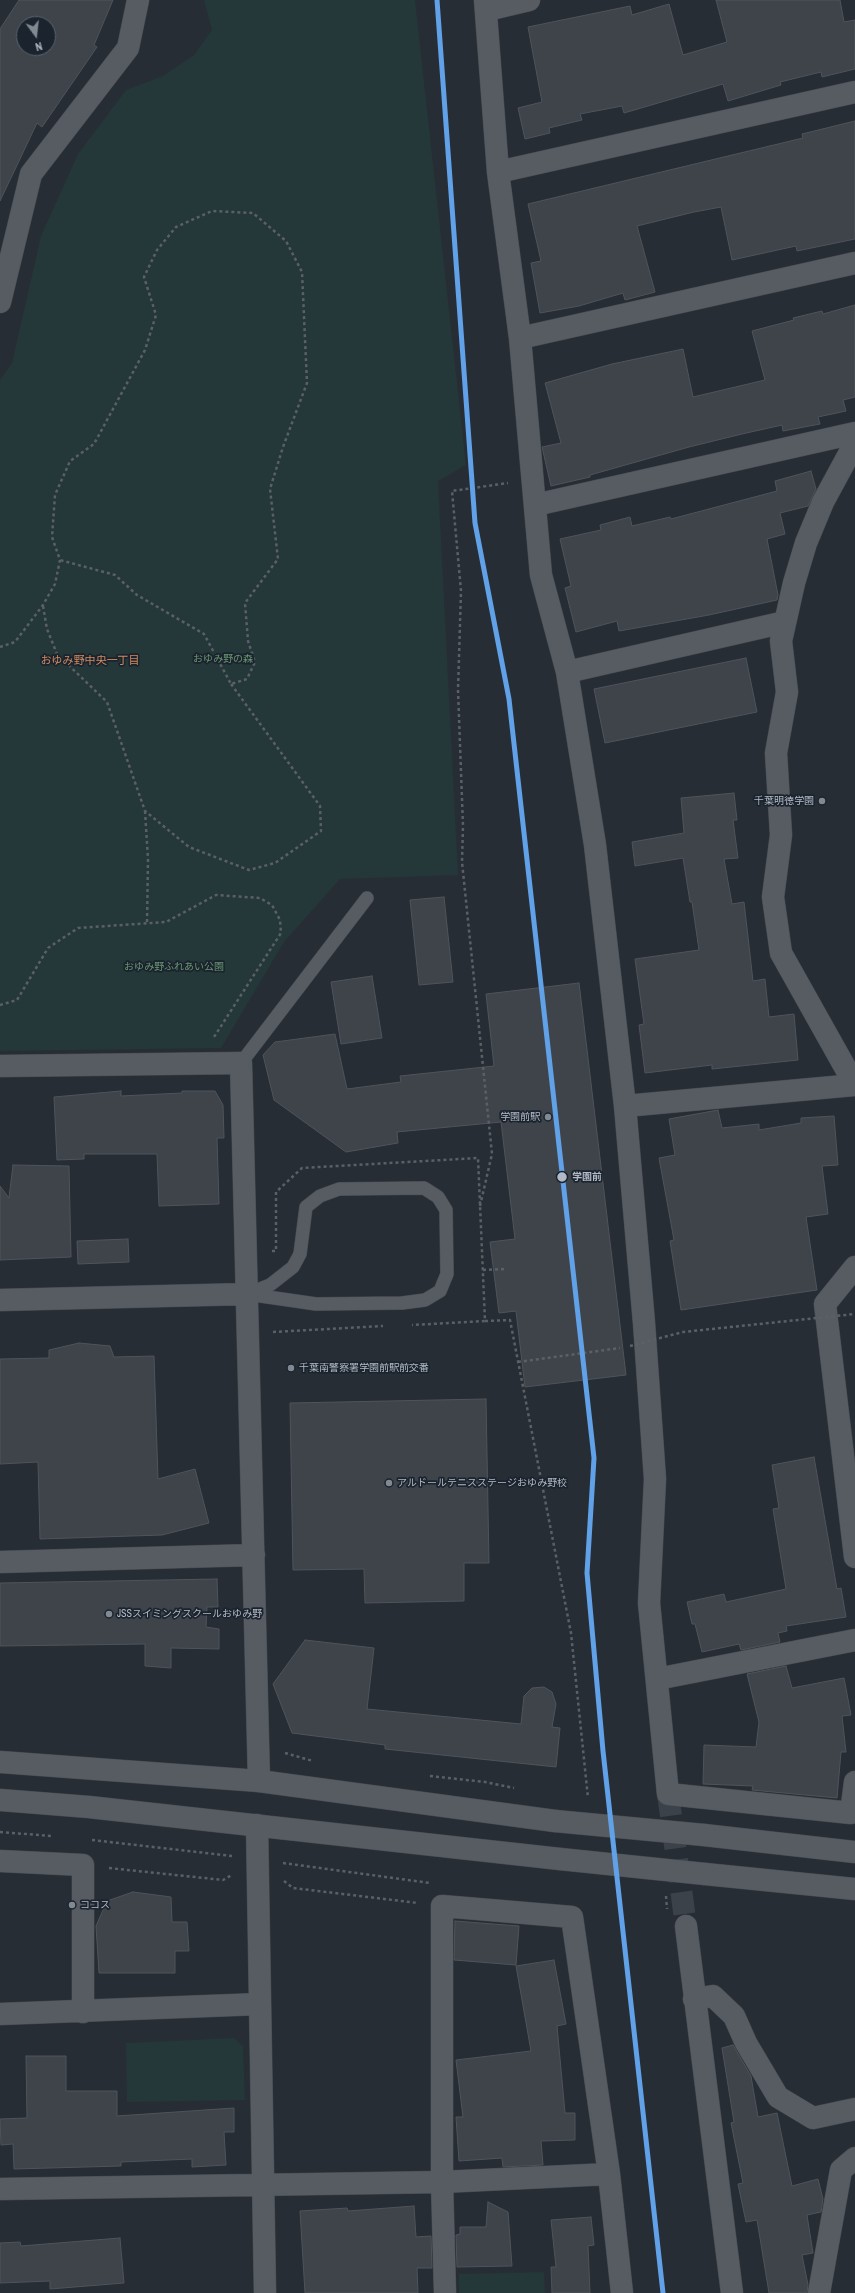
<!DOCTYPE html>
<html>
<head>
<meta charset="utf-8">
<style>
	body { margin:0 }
	#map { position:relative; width:855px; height:2293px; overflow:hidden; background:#272d34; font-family:"Archivo Narrow",sans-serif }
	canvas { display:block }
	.north { position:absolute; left:16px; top:16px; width:40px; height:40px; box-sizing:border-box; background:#1b242e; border:1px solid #57606a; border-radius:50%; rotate:165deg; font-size:11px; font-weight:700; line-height:16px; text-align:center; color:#b1bac5 }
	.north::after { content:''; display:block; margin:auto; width:14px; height:18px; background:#818992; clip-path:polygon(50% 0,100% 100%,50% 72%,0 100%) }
</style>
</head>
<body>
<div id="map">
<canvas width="855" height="2293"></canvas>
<div class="north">N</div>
</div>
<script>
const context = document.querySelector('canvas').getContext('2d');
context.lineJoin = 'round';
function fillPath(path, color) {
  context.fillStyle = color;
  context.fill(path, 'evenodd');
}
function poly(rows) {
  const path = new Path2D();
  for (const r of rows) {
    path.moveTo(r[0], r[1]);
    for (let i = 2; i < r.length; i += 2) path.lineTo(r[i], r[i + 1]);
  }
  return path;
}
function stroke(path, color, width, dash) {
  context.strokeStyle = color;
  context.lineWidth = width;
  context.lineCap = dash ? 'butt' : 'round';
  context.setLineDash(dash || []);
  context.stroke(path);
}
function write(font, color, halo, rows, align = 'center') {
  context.font = font + ' "Archivo Narrow","Noto Sans JP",sans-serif';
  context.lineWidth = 3.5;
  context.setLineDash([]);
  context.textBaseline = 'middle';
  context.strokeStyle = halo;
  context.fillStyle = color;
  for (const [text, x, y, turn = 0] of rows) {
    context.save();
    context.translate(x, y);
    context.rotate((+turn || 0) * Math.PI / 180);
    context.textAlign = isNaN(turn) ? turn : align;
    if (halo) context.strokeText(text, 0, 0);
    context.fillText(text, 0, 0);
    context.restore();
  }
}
const green = poly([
	[204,0,415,0,466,465,438,481,458,875,340,879,284,942,221,1048,0,1051,0,380,12,363,41,236,78,154,126,90,163,76,194,55,212,30],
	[234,2038,243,2046,245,2100,127,2102,126,2043],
	[544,2272,545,2293,459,2293,459,2274]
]);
const building = poly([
	[19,0,113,0,94,45,97,47,42,127,37,123,0,201,0,29,19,0],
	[24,24,48,24,48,48,24,48,24,24],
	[716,0,840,0,844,22,855,20,855,69,822,77,821,72,780,82,781,85,728,101,723,84,624,113,622,106,580,114,582,120,549,128,550,133,525,139,518,108,542,102,528,27,630,6,632,15,669,4,683,55,727,42,716,0],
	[855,121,855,239,797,251,796,246,732,260,721,207,694,212,637,226,655,292,625,300,623,293,579,306,540,313,531,263,541,261,528,204,803,138,802,134,855,121],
	[855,305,855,397,843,400,846,411,818,417,820,424,783,431,782,425,742,434,689,447,590,475,590,477,551,486,542,447,561,443,545,383,612,364,683,349,693,397,765,380,752,331,794,320,793,318,822,311,823,314,855,305],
	[811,471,816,489,808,506,780,513,785,534,767,539,778,595,777,600,709,615,619,631,617,621,576,632,565,588,571,586,560,539,601,530,600,525,630,517,632,526,670,517,671,519,777,491,775,481,811,471],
	[746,658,757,712,605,743,594,689,746,658],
	[734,793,737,820,733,820,738,858,724,859,732,904,744,902,753,981,765,979,769,1017,794,1014,798,1060,712,1069,712,1065,645,1073,639,1025,644,1024,635,959,699,950,692,902,690,902,683,858,635,866,632,842,684,833,681,798,734,793],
	[444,897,453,982,419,985,410,900,444,897],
	[372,976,382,1038,341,1044,331,982,372,976],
	[579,983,626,1375,525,1387,516,1311,499,1313,490,1242,515,1239,501,1122,397,1132,398,1143,346,1152,274,1100,263,1055,275,1042,335,1034,347,1089,401,1082,400,1076,494,1066,486,994,579,983],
	[121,1091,121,1096,182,1093,182,1091,215,1091,223,1105,224,1138,217,1138,219,1204,159,1206,157,1154,84,1154,84,1159,57,1160,54,1097,121,1091],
	[718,1110,722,1128,759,1124,759,1130,801,1123,801,1118,834,1116,838,1165,822,1166,828,1214,806,1217,817,1290,681,1310,670,1241,674,1240,659,1158,675,1155,669,1119,718,1110],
	[13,1165,69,1166,71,1257,0,1260,0,1186,9,1198,13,1165],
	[128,1239,129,1262,78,1264,77,1241,128,1239],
	[79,1343,110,1346,114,1357,154,1356,158,1479,195,1469,209,1523,162,1535,40,1539,38,1462,0,1464,0,1359,49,1358,49,1350,79,1343],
	[486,1399,489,1563,464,1563,464,1601,365,1603,364,1569,293,1570,290,1403,486,1399],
	[814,1457,837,1589,841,1588,846,1617,786,1626,787,1631,778,1633,780,1642,741,1650,739,1644,702,1652,695,1624,692,1624,687,1602,724,1594,726,1602,786,1589,773,1509,779,1508,772,1465,814,1457],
	[217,1579,218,1607,207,1607,206,1627,219,1629,219,1649,171,1648,171,1668,145,1666,145,1644,0,1646,0,1583,217,1579],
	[305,1640,374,1648,367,1709,521,1724,524,1696,532,1688,544,1687,552,1692,556,1704,552,1727,560,1728,556,1767,385,1749,385,1745,292,1733,273,1684,305,1640],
	[786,1666,792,1688,844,1678,851,1715,842,1716,846,1752,841,1752,837,1798,752,1790,753,1786,703,1784,704,1745,756,1747,759,1722,747,1674,786,1666],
	[133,1892,171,1897,172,1922,187,1922,189,1951,175,1951,175,1973,99,1973,96,1926,107,1901,133,1892],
	[455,1921,519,1926,516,1965,454,1960,455,1921],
	[554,1960,566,2024,557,2026,565,2113,575,2113,575,2140,541,2141,543,2165,503,2167,502,2158,459,2161,456,2117,463,2117,456,2060,531,2051,516,1966,554,1960],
	[733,2045,751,2076,758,2117,777,2113,792,2186,818,2179,823,2199,821,2212,807,2215,813,2253,802,2255,808,2285,807,2293,769,2293,757,2220,746,2222,738,2184,743,2183,731,2123,734,2122,722,2048,733,2045],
	[26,2056,66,2056,66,2091,117,2091,117,2116,234,2108,234,2132,224,2132,226,2165,192,2167,192,2159,121,2162,121,2166,14,2169,13,2144,1,2145,0,2119,27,2118,26,2056],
	[488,2202,508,2212,512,2266,457,2267,456,2235,460,2234,460,2227,486,2227,488,2202],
	[414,2206,416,2237,431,2236,432,2268,417,2268,418,2293,305,2293,300,2211,347,2208,348,2211,414,2206],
	[591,2217,594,2245,588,2246,590,2293,552,2293,551,2267,556,2267,551,2220,591,2217],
	[120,2238,124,2283,50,2289,50,2281,0,2283,0,2243,20,2242,21,2246,120,2238]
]);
const minorTunnel = poly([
	[668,1794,686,1926]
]);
const path = poly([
	[43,606,47,629,57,654,107,702,145,811,189,847,249,870,275,863,321,831,320,806,231,684],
	[0,647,15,642,43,605,55,584,60,560,52,537,55,495,70,461,94,444,145,350,156,315,144,277,157,250,176,227,212,211,253,213,286,241,302,272,307,383,283,447,270,489,278,559,245,603,248,641,255,662,247,679,231,684,204,634,137,595,115,575,60,560],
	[145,811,148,859,147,923],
	[0,1005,17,1000,48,948,78,928,166,922,216,895,260,898,272,905,280,920,281,933,214,1037],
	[480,1206,492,1154,462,862,463,826,458,690,461,591,452,491,508,483],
	[272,1251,276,1251,276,1192,302,1168,478,1158,485,1321,412,1325],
	[483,1270,506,1269],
	[485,1321,510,1320,571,1633,588,1798],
	[273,1332,383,1326],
	[518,1362,620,1348],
	[285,1753,313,1761],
	[430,1776,485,1782,514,1788],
	[0,1832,51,1836],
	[92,1840,232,1856],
	[283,1863,430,1883],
	[109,1868,223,1880,232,1875],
	[284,1881,293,1888,418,1903],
	[666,1896,667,1909]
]);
const service = poly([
	[241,1063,367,898],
	[424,1188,438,1197,446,1210,447,1274,440,1291,425,1300,402,1303,316,1304,247,1294,270,1285,293,1267,300,1254,306,1207,320,1196,339,1189,424,1188]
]);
const minor = poly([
	[485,0,498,172,520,338,541,575,567,672,595,845,625,1106,644,1323,655,1479,649,1603,668,1794,851,1813,855,1782],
	[487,10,529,0],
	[498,172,855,92],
	[0,302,31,174,128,48,138,0],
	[520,338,855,263],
	[855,443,823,502,806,543,794,583,781,641,787,692,776,753,781,835,773,897,781,953,855,1085],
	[535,505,855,433],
	[567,672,785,622],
	[0,1066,241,1063,259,1781],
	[625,1106,855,1085],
	[855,1267,825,1304,855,1557],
	[0,1300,247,1294],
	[0,1562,254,1555],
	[657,1679,855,1640],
	[257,1825,265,2293],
	[0,1861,83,1865,83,2012],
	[686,1926,732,2293],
	[694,1999,713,1996,734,2016,746,2043,778,2097,813,2118,855,2109],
	[0,2014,260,2004],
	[0,2189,442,2182,609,2174],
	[445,2293,442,2182,442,1906,572,1917,609,2174,622,2293],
	[819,2293,841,2170,855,2158]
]);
const tertiary = poly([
	[0,1762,259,1781,555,1821],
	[0,1800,89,1807,560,1859],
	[704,1835,855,1852],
	[705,1874,855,1889]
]);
const pathBridge = poly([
	[630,1346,683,1332,855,1314]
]);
const tertiaryBridge = poly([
	[555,1821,704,1835],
	[560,1859,705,1874]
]);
const rail1 = poly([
	[437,0,475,523,509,699,594,1458,587,1573,603,1751,663,2293]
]);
const markers = [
	[822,801,4,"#818992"],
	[548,1117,4,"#818992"],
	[562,1177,5.5,"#b1bac5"],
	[291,1368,4,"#818992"],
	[389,1483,4,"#818992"],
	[109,1614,4,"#818992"],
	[72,1905,4,"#818992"]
];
const parkNames = [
	["おゆみ野の森",223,659],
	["おゆみ野ふれあい公園",174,967]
];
const poiNames = [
	["千葉明徳学園",814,801,"right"],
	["学園前駅",540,1117,"right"],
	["千葉南警察署学園前駅前交番",299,1368],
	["アルドールテニスステージおゆみ野校",397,1483],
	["JSSスイミングスクールおゆみ野",117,1614],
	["ココス",80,1905]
];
const stopNames = [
	["学園前",572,1177]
];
const neighbourhoodNames = [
	["おゆみ野中央一丁目",90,661]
];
fillPath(green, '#243739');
fillPath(building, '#3f444a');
stroke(building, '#4f545b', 1);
stroke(minorTunnel, '#3c424a', 22, [22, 11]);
stroke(service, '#45494f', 14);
stroke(minor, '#45494f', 23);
stroke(tertiary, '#45494f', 23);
stroke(path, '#5b6066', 2.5, [3, 3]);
stroke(service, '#575c62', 13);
stroke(minor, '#575c62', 22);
stroke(tertiary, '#575c62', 22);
stroke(tertiaryBridge, '#45494f', 23, []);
stroke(pathBridge, '#5b6066', 2.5, [3, 3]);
stroke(tertiaryBridge, '#575c62', 22);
stroke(rail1, '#60a1e7', 5);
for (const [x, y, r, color] of markers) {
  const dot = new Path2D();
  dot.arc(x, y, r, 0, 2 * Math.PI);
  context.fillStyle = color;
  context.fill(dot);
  stroke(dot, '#1b242e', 1.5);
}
write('10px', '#699671', '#1b242e', parkNames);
write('10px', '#b1bac5', '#1b242e', poiNames, 'left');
write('bold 10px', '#b1bac5', '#1b242e', stopNames, 'left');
write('11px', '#d08c61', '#1b242e', neighbourhoodNames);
</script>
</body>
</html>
